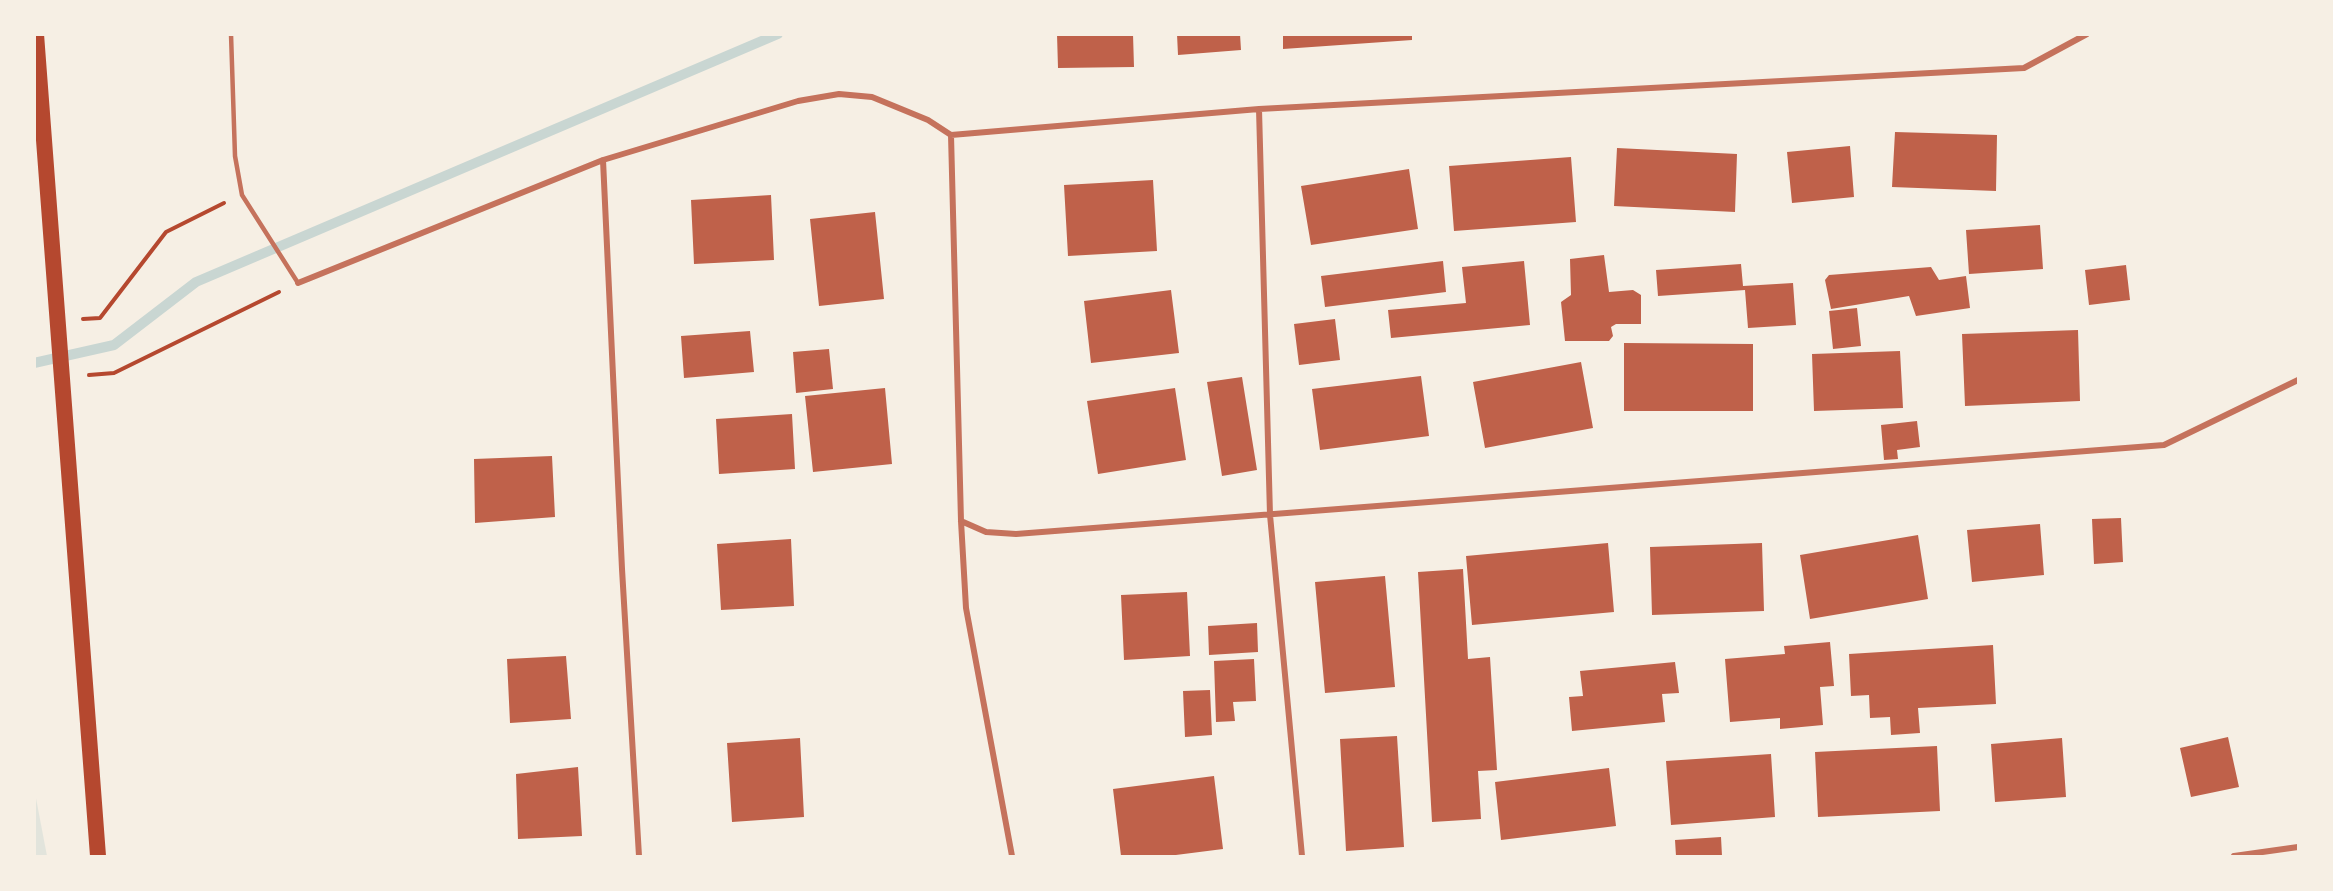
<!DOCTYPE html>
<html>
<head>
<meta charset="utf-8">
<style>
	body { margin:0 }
	#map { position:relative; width:2333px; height:891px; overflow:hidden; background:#f6efe4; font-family:"DejaVu Sans",sans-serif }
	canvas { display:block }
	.frame { position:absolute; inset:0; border:36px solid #f6efe4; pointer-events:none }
</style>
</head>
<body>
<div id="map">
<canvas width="2333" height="891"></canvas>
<div class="frame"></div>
</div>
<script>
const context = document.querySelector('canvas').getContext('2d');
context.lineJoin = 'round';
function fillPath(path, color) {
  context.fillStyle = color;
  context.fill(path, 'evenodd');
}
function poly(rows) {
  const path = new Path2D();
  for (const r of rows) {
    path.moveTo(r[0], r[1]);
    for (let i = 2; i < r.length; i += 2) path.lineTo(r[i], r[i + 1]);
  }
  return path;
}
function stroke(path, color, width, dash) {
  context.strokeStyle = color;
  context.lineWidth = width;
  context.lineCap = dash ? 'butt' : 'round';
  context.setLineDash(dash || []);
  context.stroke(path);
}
const green = poly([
	[35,793,47,856,35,856]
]);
const stream = poly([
	[34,363,114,345,196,282,778,34]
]);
const building = poly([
	[1057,34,1133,34,1134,67,1058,68],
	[1177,34,1240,34,1241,50,1178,55],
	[1283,34,1412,34,1412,40,1283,49],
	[1895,132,1997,135,1996,191,1892,187],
	[1850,146,1854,197,1792,203,1787,152],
	[1617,148,1737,154,1735,212,1614,206],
	[1571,157,1576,222,1454,231,1449,166],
	[1409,169,1418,229,1311,245,1301,186],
	[1153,180,1157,251,1068,256,1064,185],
	[771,195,774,260,694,264,691,200],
	[875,212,884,299,819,306,810,219],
	[2040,225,2043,269,1969,274,1966,230],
	[1604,255,1609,292,1633,290,1641,295,1641,324,1616,324,1611,327,1613,336,1609,341,1565,341,1561,302,1571,295,1570,259],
	[1443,261,1446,292,1325,307,1321,276],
	[1524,261,1530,325,1391,338,1388,310,1466,303,1462,267],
	[1741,264,1743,286,1793,283,1796,325,1748,328,1745,290,1658,296,1656,270],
	[2126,265,2130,300,2089,305,2085,270],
	[1931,267,1939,280,1966,276,1970,308,1916,316,1909,296,1831,309,1825,280,1829,275],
	[1171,290,1179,353,1091,363,1084,301],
	[1857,308,1861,346,1833,349,1829,311],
	[1335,319,1340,360,1299,365,1294,324],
	[2078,330,2080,401,1965,406,1962,334],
	[750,331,754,372,684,378,681,336],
	[1624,343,1753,344,1753,411,1624,411],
	[829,349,833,389,796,393,793,352],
	[1900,351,1903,408,1814,411,1812,354],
	[1581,362,1593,428,1485,448,1473,382],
	[1421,376,1429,436,1320,450,1312,389],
	[1242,377,1257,470,1222,476,1207,382],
	[885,388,892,464,813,472,805,396],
	[1175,388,1186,460,1098,474,1087,401],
	[792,414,795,469,719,474,716,419],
	[1917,421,1920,447,1897,450,1898,459,1884,460,1881,425],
	[552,456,555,517,475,523,474,459],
	[2121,518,2123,562,2094,564,2092,519],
	[2040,524,2044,575,1972,582,1967,530],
	[1918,535,1928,599,1810,619,1800,555],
	[791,539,794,606,721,610,717,544],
	[1608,543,1614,612,1472,625,1466,556],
	[1762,543,1764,611,1652,615,1650,547],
	[1463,569,1468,659,1490,657,1497,770,1478,771,1481,819,1432,822,1418,572],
	[1385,576,1395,687,1325,693,1315,582],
	[1187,592,1190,656,1124,660,1121,595],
	[1257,623,1258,652,1209,655,1208,626],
	[1830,642,1834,686,1820,687,1823,725,1780,729,1780,718,1730,722,1725,659,1785,654,1784,646],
	[1993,645,1996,704,1918,708,1920,733,1891,735,1890,717,1870,718,1869,695,1851,696,1849,654],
	[566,656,571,719,510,723,507,659],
	[1254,659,1256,701,1233,702,1235,721,1216,722,1214,661],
	[1675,662,1679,693,1662,694,1665,722,1572,731,1569,697,1583,696,1580,671],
	[1210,690,1212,735,1185,737,1183,691],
	[1397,736,1404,847,1346,851,1340,739],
	[2228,737,2239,787,2191,797,2180,748],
	[800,738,804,817,732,822,727,743],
	[2062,738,2066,797,1995,802,1991,744],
	[1937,746,1940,811,1818,817,1815,752],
	[1771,754,1775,817,1671,825,1666,761],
	[578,767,582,836,518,839,516,774],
	[1609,768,1616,826,1501,840,1495,782],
	[1214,776,1223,849,1168,856,1121,856,1113,789],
	[1721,837,1722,856,1676,856,1675,840]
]);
const path = poly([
	[83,319,100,318,166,232,224,203],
	[89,375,114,373,279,292]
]);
const service = poly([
	[231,34,235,156,242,195,298,283]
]);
const minor = poly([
	[1259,109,1270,515,1302,856],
	[951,135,961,521,966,608,1012,856],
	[603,160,622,569,639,856],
	[298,283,603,160,798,101,839,94,872,97,928,120,951,135,1259,109,2024,68,2087,34],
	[961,521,986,532,1016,534,2164,445,2298,380],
	[2234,856,2298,847]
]);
const trunk = poly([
	[36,34,98,856]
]);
fillPath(green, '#e2e4dc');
stroke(stream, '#c9d6d2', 10);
fillPath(building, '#bf614a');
stroke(path, '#b5482f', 4);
stroke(service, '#c5725c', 4.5);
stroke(minor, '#c5725c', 6);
stroke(trunk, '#b5482f', 16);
</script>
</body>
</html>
